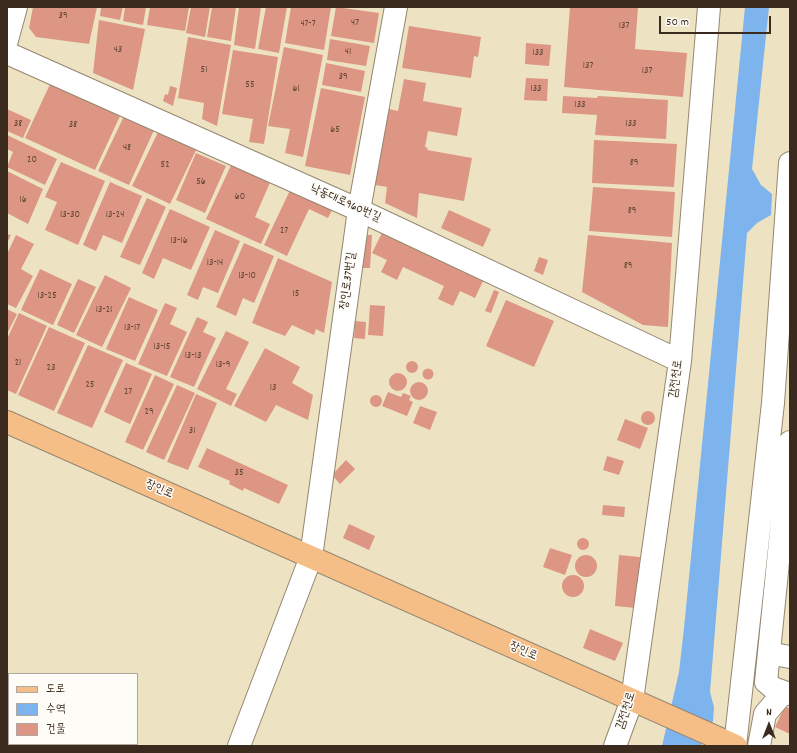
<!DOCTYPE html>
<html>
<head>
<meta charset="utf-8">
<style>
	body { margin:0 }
	#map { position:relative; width:797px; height:753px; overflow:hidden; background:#ede3c3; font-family:Dekko,"Poor Story",sans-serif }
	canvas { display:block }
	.frame { position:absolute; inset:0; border:8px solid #3b2a1e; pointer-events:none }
	.legend { position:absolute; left:8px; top:673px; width:130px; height:72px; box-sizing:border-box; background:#fdfcf7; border:1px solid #afa8a0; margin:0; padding:5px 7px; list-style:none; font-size:12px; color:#3b2a1e }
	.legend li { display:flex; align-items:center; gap:8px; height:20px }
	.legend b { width:20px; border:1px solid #afa8a0 }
	.north { position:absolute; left:749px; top:705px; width:40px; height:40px; -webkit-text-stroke:3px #fdfcf7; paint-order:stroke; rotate:0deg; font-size:11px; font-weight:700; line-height:16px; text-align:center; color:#3b2a1e }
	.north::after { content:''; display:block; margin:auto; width:14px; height:18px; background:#3b2a1e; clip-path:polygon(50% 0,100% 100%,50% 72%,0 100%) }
	.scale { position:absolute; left:659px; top:16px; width:112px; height:18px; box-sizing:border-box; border:2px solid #3b2a1e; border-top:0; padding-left:5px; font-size:12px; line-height:14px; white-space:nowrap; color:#3b2a1e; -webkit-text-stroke:3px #fdfcf7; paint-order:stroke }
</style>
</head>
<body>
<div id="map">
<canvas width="797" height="753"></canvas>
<div class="frame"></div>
<ul class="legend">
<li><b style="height:5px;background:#f6be87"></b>도로</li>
<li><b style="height:11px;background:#7eb4ed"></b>수역</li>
<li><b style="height:11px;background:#dc9683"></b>건물</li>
</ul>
<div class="north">N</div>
<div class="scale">50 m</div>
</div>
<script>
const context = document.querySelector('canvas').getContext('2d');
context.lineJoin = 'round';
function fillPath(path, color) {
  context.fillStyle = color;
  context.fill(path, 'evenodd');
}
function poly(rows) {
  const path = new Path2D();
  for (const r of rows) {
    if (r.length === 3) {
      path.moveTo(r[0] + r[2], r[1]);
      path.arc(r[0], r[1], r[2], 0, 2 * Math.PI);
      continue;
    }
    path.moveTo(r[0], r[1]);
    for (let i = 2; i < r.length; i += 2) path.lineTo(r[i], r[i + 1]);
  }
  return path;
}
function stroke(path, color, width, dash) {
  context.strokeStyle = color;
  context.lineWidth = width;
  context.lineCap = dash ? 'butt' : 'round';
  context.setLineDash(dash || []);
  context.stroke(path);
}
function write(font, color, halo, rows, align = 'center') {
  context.font = font + ' Dekko,"Poor Story",sans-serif';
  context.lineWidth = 3;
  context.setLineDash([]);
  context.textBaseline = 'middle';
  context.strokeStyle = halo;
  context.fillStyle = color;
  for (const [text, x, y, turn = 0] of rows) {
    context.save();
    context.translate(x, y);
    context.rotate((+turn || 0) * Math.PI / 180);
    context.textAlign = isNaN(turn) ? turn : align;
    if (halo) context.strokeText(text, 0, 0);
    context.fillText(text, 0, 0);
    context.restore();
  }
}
const water = poly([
	[745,7,769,7,752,169,761,185,772,194,771,215,757,223,747,233,710,692,714,707,713,721,701,746,662,746,679,672,684,628]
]);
const building = poly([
	[33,7,97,7,89,44,36,37,29,28],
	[101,7,123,7,120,20,100,16],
	[125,7,146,7,143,25,123,21],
	[150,7,189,7,185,31,147,25],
	[191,7,210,7,205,37,186,33],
	[212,7,236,7,231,41,207,37],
	[239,7,261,7,255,49,234,45],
	[266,7,287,7,279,53,258,49],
	[291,7,331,7,324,50,285,43],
	[336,7,379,13,374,43,331,36],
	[570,7,638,7,635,49,687,53,683,97,564,87],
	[99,20,145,29,133,90,93,73],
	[409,26,481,37,478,57,474,56,471,78,402,68],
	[188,37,231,45,217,126,202,119,204,103,178,98],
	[330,39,370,46,366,66,327,60],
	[526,43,551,45,549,66,525,64],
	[284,47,323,55,303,157,285,153,290,129,268,126],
	[233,50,278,57,264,144,249,142,253,119,222,114],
	[326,63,365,71,361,92,322,85],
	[526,78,548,79,547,101,524,100],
	[404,79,426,83,423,101,462,108,457,136,428,131,425,147,428,148,427,150,472,158,464,201,419,193,417,218,385,203,387,187,375,185,389,109,398,111],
	[51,82,121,114,95,170,25,138],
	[170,86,177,88,173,106,163,101,165,94,168,95],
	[321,88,365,97,350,175,305,166],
	[563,96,597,98,598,96,668,100,666,139,595,135,597,115,562,113],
	[7,109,31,120,23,138,7,131],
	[125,114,155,128,129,185,98,171],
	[160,128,198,146,170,204,132,186],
	[7,135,57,159,45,185,7,167,13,152,7,149],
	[594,140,677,144,674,187,592,183],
	[196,153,226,166,205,213,176,200],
	[233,161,272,178,255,217,270,224,261,244,206,219],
	[61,162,105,181,78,245,45,230,57,202,45,197],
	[7,171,43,189,28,224,7,213],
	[110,182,142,196,122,243,103,235,96,251,83,245],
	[292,186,334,206,328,218,309,209,287,256,264,245],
	[593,187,675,192,672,237,589,231],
	[147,198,166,207,140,265,120,257],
	[170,209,210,227,191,270,163,258,154,279,142,273],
	[449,210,491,229,483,247,441,228],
	[215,230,240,241,218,293,203,287,198,300,187,295],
	[382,233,483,281,475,298,460,291,453,306,438,299,444,286,403,267,397,280,381,272,387,260,372,253],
	[7,234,11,235,7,243],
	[16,235,34,244,21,269,33,276,16,308,7,304,7,254],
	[365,235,372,235,370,268,362,268],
	[588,235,672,243,668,327,643,325,582,292],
	[244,243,274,256,254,303,243,298,236,316,216,307],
	[539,257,548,260,543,275,534,271],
	[278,258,332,282,324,333,316,329,314,335,292,325,285,336,252,323],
	[40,269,72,284,53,325,21,310],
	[105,275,131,288,102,347,76,335],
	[78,279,96,287,74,333,57,325],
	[494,290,499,292,491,313,485,311],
	[129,297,158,310,135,361,106,349],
	[506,300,554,321,534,367,486,346],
	[165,303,177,308,170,324,187,332,167,376,138,364],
	[370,305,385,306,383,336,368,335],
	[7,309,17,314,7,334],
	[19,313,47,326,16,394,7,390,7,339],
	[197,317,208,322,203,332,216,338,194,387,170,377],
	[355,321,366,322,365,339,354,338],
	[49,327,85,343,54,411,18,395],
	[226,331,249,342,226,389,237,394,231,406,197,389],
	[88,345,123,360,92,428,57,413],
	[265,348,300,367,292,383,313,395,308,420,276,405,266,422,234,406],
	[412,367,6],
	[126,363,152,374,130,424,104,412],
	[428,374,5.5],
	[398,382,9],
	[155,375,174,384,143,450,125,442],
	[419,391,9],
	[177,385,195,393,164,460,146,452],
	[388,392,401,397,403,393,411,396,409,400,413,402,407,416,382,406],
	[196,394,217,403,188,470,167,462],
	[376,401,6],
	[420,406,437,412,430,430,413,423],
	[648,418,7],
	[625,419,648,428,640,449,617,440],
	[207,448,288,485,279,504,244,488,243,491,229,484,230,481,198,467],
	[607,456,624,461,619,475,603,470],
	[346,460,355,469,340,484,332,475],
	[603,505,625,507,624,517,602,515],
	[349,524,375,536,369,550,343,538],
	[583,544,6],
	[550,548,572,555,565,575,543,567],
	[586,566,11],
	[619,555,640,557,636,608,615,606],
	[573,586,11],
	[590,629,623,643,615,661,583,648],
	[785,706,790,709,790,734,775,727]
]);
const minor = poly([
	[7,40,16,7],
	[7,53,359,210,680,361],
	[790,442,766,682,773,688,790,694],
	[779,655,790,657],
	[239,746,311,557,359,210,396,7],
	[615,746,632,700,680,361,709,7],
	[735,746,773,403,790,163],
	[759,746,765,714,784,692]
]);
const major = poly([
	[7,422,736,746]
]);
const numberNames = [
	["39",63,17],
	["47",355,24],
	["47-7",308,25],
	["137",624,27],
	["43",118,51],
	["41",348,53],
	["133",538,54],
	["137",588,67],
	["51",204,71],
	["137",647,72],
	["39",343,78],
	["55",250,86],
	["61",296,90],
	["133",536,90],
	["133",580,106],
	["38",18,125],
	["133",631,125],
	["38",73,126],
	["65",335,131],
	["48",127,149],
	["20",32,161],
	["89",634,164],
	["52",165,166],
	["56",201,183],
	["60",240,198],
	["16",23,201],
	["89",632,212],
	["13-30",70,216],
	["13-24",115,216],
	["27",284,232],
	["13-16",179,242],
	["13-14",215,264],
	["89",628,267],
	["13-10",247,277],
	["15",296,295],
	["13-25",47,297],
	["13-21",104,311],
	["13-17",132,329],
	["13-15",162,348],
	["13-13",193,357],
	["21",18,364],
	["13-9",223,366],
	["23",51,369],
	["25",90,386],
	["13",273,389],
	["27",128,393],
	["29",149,413],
	["31",192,432],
	["35",239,474]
];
const streetNames = [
	["낙동대로960번길",345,204,24],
	["장인로37번길",349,281,-82],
	["감전천로",677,379,-82],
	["장인로",159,490,24],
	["장인로",523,652,24],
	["감전천로",627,711,-72]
];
fillPath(water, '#7eb4ed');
fillPath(building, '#dc9683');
stroke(minor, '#948670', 24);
stroke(major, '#948670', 24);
stroke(minor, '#fff', 22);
stroke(major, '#f6be87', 22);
write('10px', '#634537', null, numberNames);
write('12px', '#3b2a1e', '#fdfcf7', streetNames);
</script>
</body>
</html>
